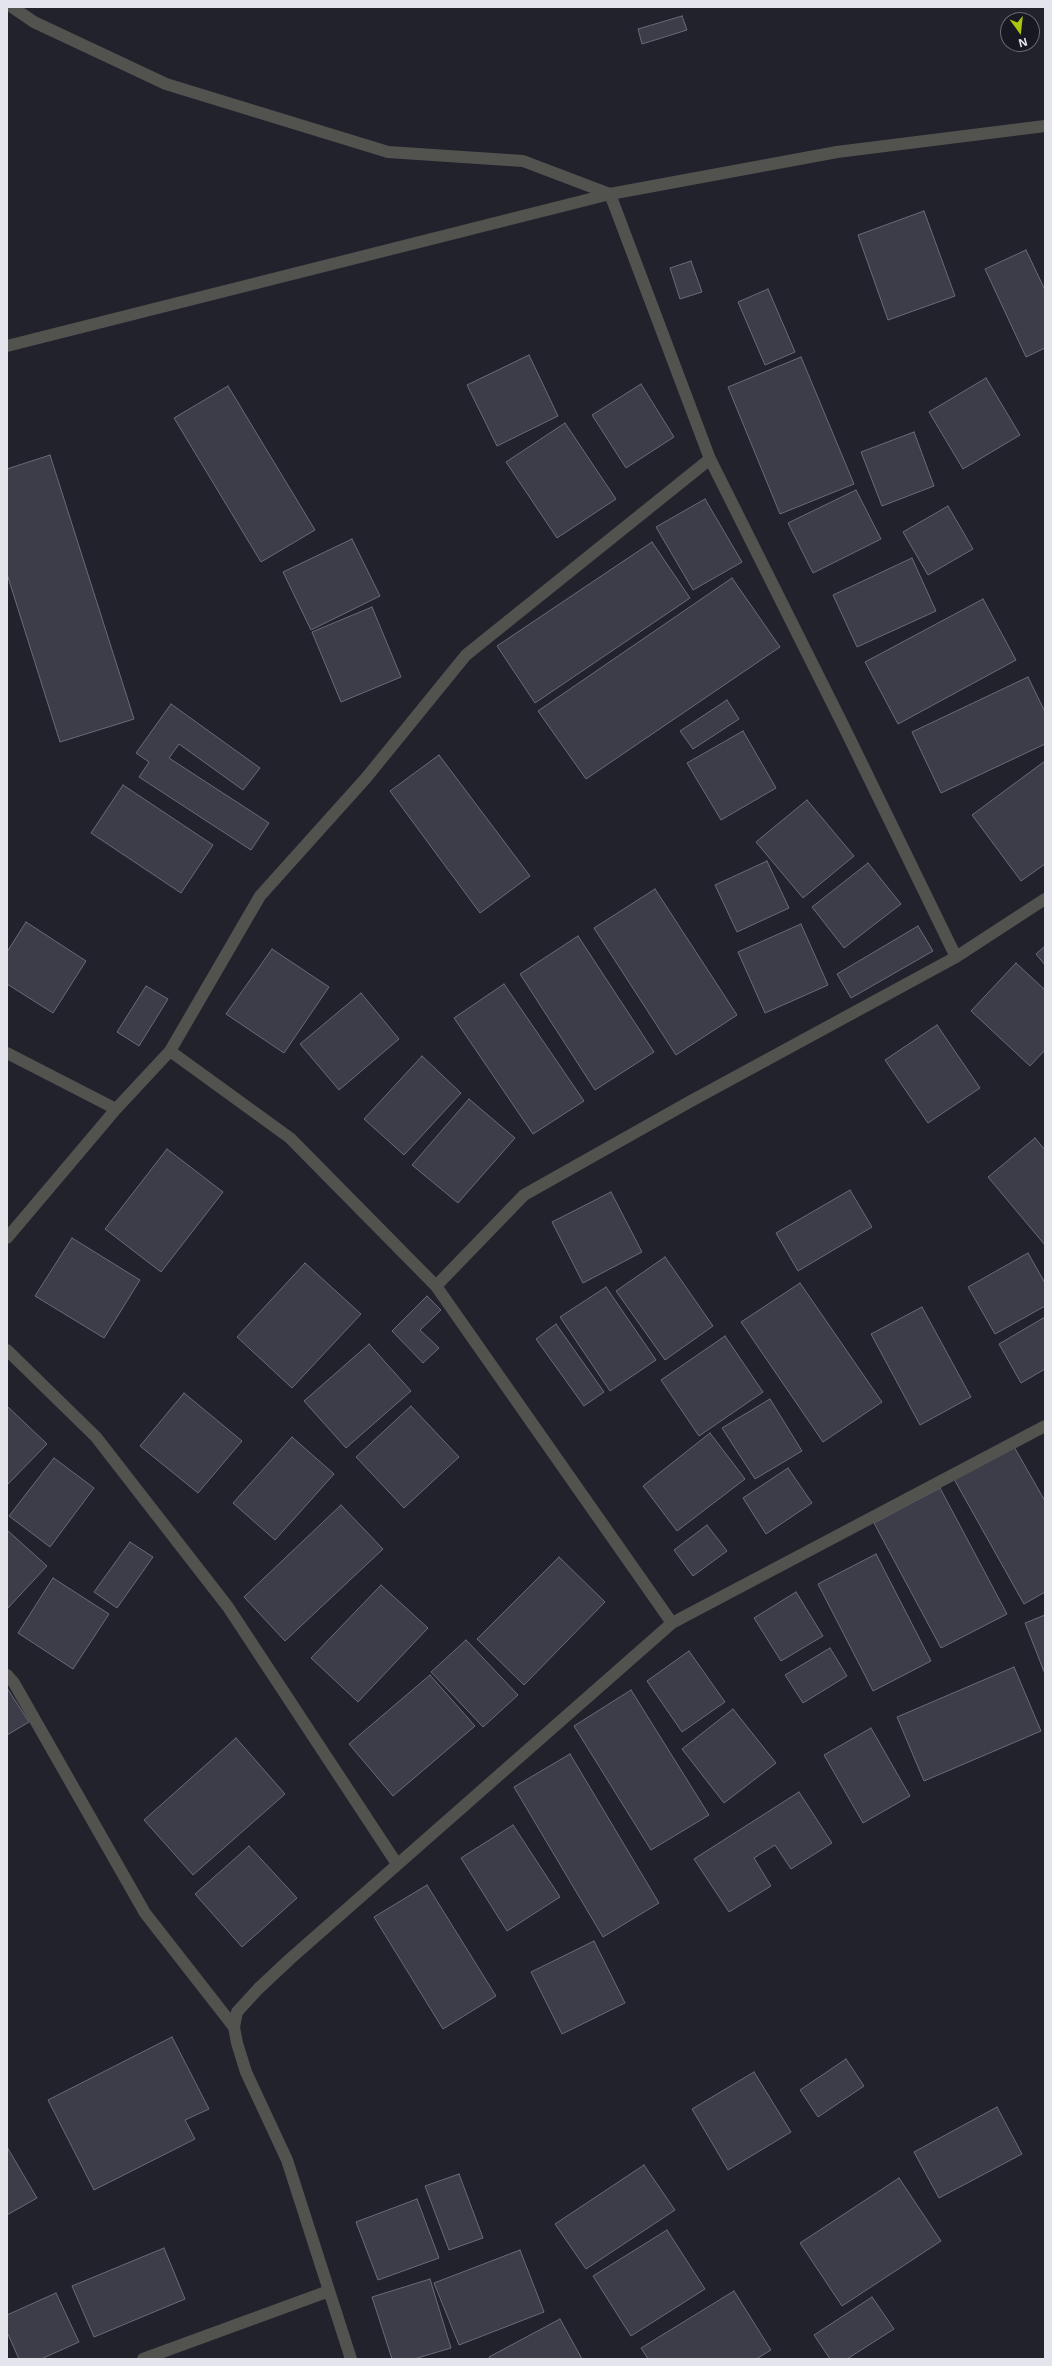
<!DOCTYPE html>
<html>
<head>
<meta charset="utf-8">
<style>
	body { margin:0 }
	#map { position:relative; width:1052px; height:2366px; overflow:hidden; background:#22222d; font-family:"Noto Sans",sans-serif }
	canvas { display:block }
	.frame { position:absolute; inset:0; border:8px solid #e4e4ec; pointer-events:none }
	.north { position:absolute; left:1000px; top:12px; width:40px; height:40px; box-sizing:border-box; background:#181823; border:1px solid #6a6a73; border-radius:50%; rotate:165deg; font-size:11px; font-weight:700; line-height:16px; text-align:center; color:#e4e4ec }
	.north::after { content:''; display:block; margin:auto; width:14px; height:18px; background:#acc610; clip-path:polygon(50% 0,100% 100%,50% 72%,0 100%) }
</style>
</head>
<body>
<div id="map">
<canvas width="1052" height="2366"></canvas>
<div class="frame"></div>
<div class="north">N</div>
</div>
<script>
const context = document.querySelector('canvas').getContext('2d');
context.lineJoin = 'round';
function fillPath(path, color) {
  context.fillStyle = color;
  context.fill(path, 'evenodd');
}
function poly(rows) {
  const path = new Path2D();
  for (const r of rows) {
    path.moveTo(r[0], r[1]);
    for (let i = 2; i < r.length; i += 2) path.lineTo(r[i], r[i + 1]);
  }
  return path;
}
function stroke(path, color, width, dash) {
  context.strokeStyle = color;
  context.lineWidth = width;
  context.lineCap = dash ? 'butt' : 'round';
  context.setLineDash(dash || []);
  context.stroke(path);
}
const building = poly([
	[682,16,687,30,642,44,638,29,682,16],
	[924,211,955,296,888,320,858,235,924,211],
	[1026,250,1045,290,1045,348,1026,357,985,269,1026,250],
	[691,261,702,292,680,299,670,268,691,261],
	[768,289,795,352,765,365,738,302,768,289],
	[529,355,558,416,497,446,467,385,529,355],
	[801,357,854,484,780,514,728,387,801,357],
	[986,378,1020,435,963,469,929,412,986,378],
	[641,384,674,437,626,468,592,415,641,384],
	[228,386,315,530,261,562,174,418,228,386],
	[565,423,616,499,557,538,506,462,565,423],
	[914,432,934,486,882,506,861,452,914,432],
	[50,455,134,719,60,742,7,574,7,469,50,455],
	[856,490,881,539,813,573,788,523,856,490],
	[705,499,742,562,693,590,656,527,705,499],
	[948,506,973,549,928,575,903,532,948,506],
	[352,539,380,596,311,630,283,572,352,539],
	[652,542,690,598,535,703,497,646,652,542],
	[912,558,936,611,857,647,833,595,912,558],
	[732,578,780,647,586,779,538,711,732,578],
	[983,599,1016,660,898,724,865,662,983,599],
	[372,607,401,677,341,702,312,632,372,607],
	[1028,677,1045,712,1045,744,941,793,912,732,1028,677],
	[727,700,739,719,693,749,680,731,727,700],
	[171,704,260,768,243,790,179,744,169,758,269,823,251,850,139,777,149,762,136,753,171,704],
	[743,731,776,788,721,820,687,763,743,731],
	[439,755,530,876,480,913,390,791,439,755],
	[1045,761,1045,864,1021,881,972,815,1045,761],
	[123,785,213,845,181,893,91,833,123,785],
	[807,800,854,856,803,898,756,842,807,800],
	[767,861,789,908,737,932,715,885,767,861],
	[868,863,901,904,844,948,812,907,868,863],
	[655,889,737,1015,676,1055,594,928,655,889],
	[26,922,86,961,53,1013,7,984,7,952,26,922],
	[801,924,828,985,765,1013,738,952,801,924],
	[918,926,933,951,851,998,837,974,918,926],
	[578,936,654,1052,595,1090,520,974,578,936],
	[1045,946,1045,965,1036,954,1045,946],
	[272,949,329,987,284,1053,226,1014,272,949],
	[1016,963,1045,990,1045,1050,1030,1066,971,1011,1016,963],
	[504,984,584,1101,533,1134,454,1018,504,984],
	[146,986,168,999,139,1046,117,1032,146,986],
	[361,993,399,1039,339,1090,300,1044,361,993],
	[937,1025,980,1088,928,1123,885,1060,937,1025],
	[422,1056,461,1093,404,1155,364,1119,422,1056],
	[469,1099,515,1138,458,1203,412,1165,469,1099],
	[1035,1138,1045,1150,1045,1245,988,1177,1035,1138],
	[167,1149,223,1192,161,1272,105,1229,167,1149],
	[850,1190,872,1227,798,1271,776,1233,850,1190],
	[611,1192,642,1252,583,1283,552,1222,611,1192],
	[72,1238,140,1280,104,1338,35,1296,72,1238],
	[1028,1253,1045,1283,1045,1306,995,1334,968,1287,1028,1253],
	[665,1257,713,1326,665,1360,616,1291,665,1257],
	[305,1263,361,1314,292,1388,237,1337,305,1263],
	[800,1283,882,1402,823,1442,741,1322,800,1283],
	[606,1287,656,1360,610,1391,560,1317,606,1287],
	[427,1296,441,1310,420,1330,439,1348,423,1363,392,1331,427,1296],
	[922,1307,971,1397,920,1425,871,1334,922,1307],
	[1045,1317,1045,1369,1021,1383,999,1344,1045,1317],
	[556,1324,604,1392,584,1406,536,1339,556,1324],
	[725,1336,763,1392,699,1436,661,1380,725,1336],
	[369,1344,411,1391,346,1448,304,1401,369,1344],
	[184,1393,242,1441,198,1493,140,1446,184,1393],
	[770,1399,802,1451,755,1479,722,1428,770,1399],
	[7,1406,47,1444,7,1485,7,1406],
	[411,1406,459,1457,404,1508,356,1457,411,1406],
	[710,1433,745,1479,677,1531,643,1486,710,1433],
	[292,1437,334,1474,275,1540,233,1503,292,1437],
	[1013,1445,1045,1501,1045,1592,1024,1604,954,1479,1013,1445],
	[54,1458,94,1488,50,1547,9,1516,54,1458],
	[788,1468,812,1503,766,1534,743,1498,788,1468],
	[940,1488,1007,1614,941,1648,874,1523,940,1488],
	[341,1505,383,1549,285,1641,244,1597,341,1505],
	[707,1525,727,1551,693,1576,674,1550,707,1525],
	[7,1530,47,1566,7,1609,7,1530],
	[130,1542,153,1557,117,1608,94,1592,130,1542],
	[876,1554,931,1661,873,1691,818,1584,876,1554],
	[559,1557,605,1602,524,1685,477,1639,559,1557],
	[53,1578,109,1614,73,1669,18,1633,53,1578],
	[381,1585,428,1628,358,1702,311,1658,381,1585],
	[796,1592,823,1636,781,1661,754,1618,796,1592],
	[1045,1615,1045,1674,1025,1623,1045,1615],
	[466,1640,518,1695,483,1727,431,1672,466,1640],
	[830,1648,847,1676,803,1703,785,1675,830,1648],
	[689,1651,725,1702,682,1732,647,1681,689,1651],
	[1014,1667,1041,1731,924,1781,897,1717,1014,1667],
	[430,1675,475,1726,393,1796,349,1744,430,1675],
	[7,1688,29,1722,7,1735,7,1688],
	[631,1690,709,1815,651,1850,574,1726,631,1690],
	[733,1709,776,1763,724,1803,682,1749,733,1709],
	[871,1728,910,1796,863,1823,824,1755,871,1728],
	[236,1738,285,1794,193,1875,144,1820,236,1738],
	[570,1754,659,1903,603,1937,514,1787,570,1754],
	[799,1792,832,1843,791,1869,775,1845,754,1858,771,1886,729,1912,694,1859,799,1792],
	[513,1825,560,1897,507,1931,461,1858,513,1825],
	[249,1846,297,1898,242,1947,195,1894,249,1846],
	[427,1885,496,1996,443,2029,374,1917,427,1885],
	[594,1941,625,2003,562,2034,531,1972,594,1941],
	[172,2037,209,2109,185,2120,195,2139,94,2190,48,2100,172,2037],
	[846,2059,864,2086,818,2117,800,2090,846,2059],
	[754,2072,791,2132,728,2170,692,2109,754,2072],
	[997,2107,1022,2154,939,2198,914,2152,997,2107],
	[7,2147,37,2198,7,2215,7,2147],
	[644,2165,675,2210,586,2269,555,2224,644,2165],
	[459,2174,483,2238,449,2250,425,2186,459,2174],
	[899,2178,941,2241,842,2306,800,2243,899,2178],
	[417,2199,439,2258,378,2280,356,2222,417,2199],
	[667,2230,705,2289,631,2336,593,2276,667,2230],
	[164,2248,185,2299,94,2337,72,2286,164,2248],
	[520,2250,544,2312,459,2345,434,2283,520,2250],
	[430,2279,451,2348,414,2359,392,2359,372,2297,430,2279],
	[734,2291,771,2350,756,2359,648,2359,641,2348,734,2291],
	[56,2293,79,2342,41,2359,19,2359,7,2332,7,2315,56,2293],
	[872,2297,894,2329,847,2359,830,2359,814,2335,872,2297],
	[560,2319,582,2359,490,2359,489,2357,560,2319]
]);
const street = poly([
	[12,7,34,22,166,84,388,152,523,161,610,194,710,459,466,655,366,778,260,896,170,1051,290,1138,436,1286,672,1623],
	[7,346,610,194,837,152,1045,126],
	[710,459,845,729,956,957,1045,899],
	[7,1053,116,1109,170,1051],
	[7,1238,116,1109],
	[436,1286,524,1195,691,1101,956,957],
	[7,1350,96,1437,228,1607,397,1864],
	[7,1675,14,1683,145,1913,234,2027],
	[143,2359,329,2291],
	[351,2359,287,2160,246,2072,237,2043,234,2027,237,2012,258,1989,290,1959,672,1623,1045,1426]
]);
fillPath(building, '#3d3d49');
stroke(building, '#6b6b78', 1);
stroke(street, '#52534e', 12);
</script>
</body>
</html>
